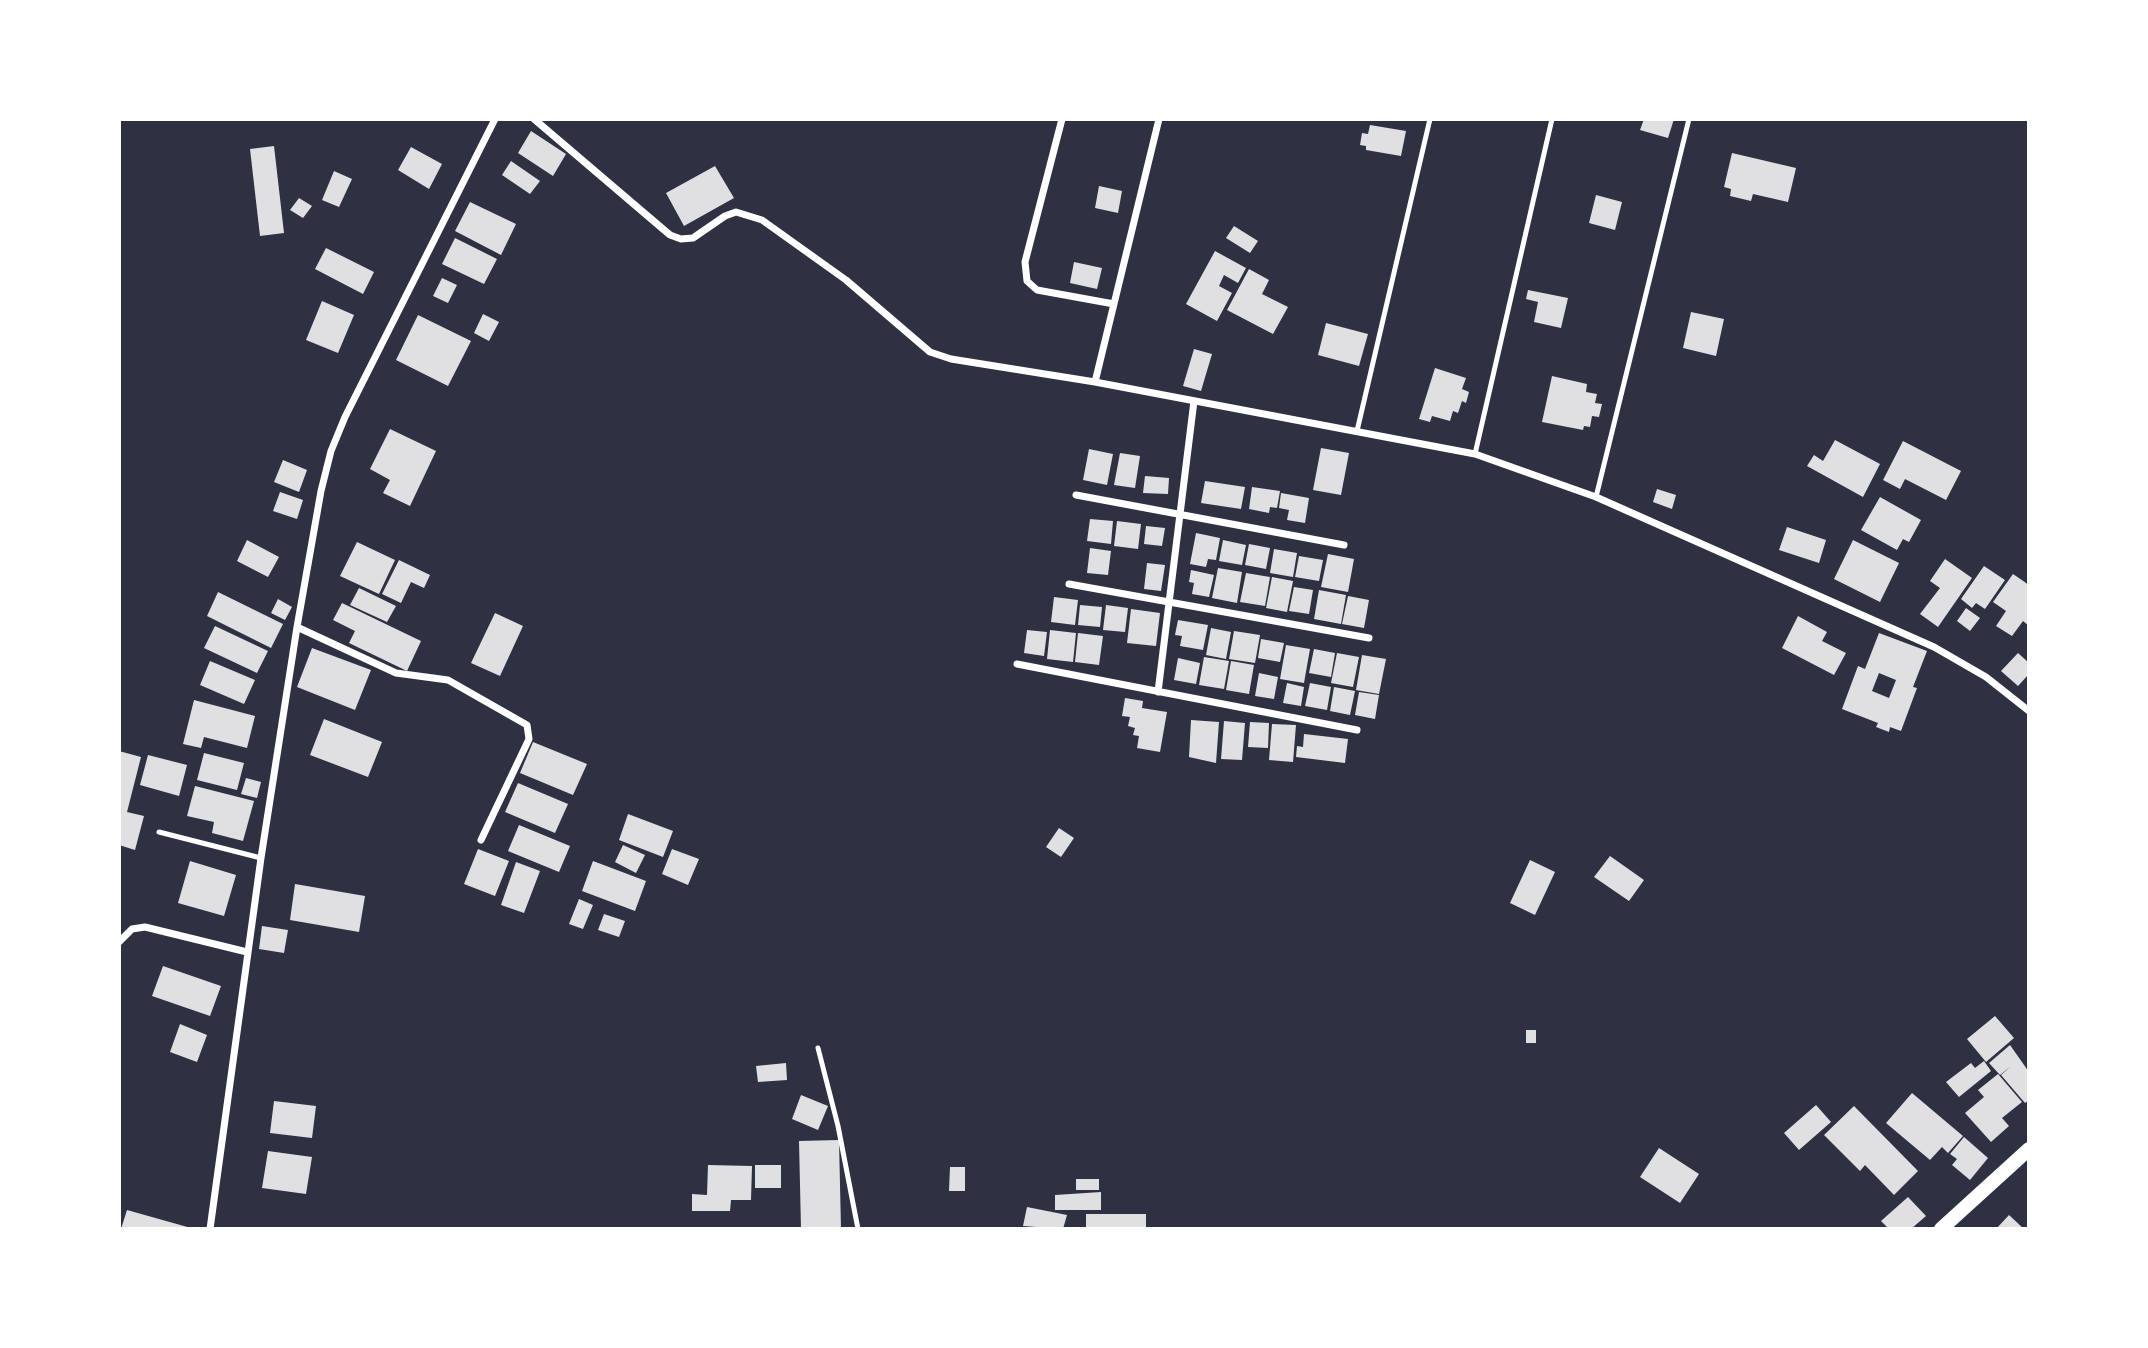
<!DOCTYPE html>
<html>
<head>
<meta charset="utf-8">
<style>
	body { margin:0 }
	#map { position:relative; width:2148px; height:1348px; overflow:hidden; background:#2d3142; font-family:"Open Sans",sans-serif }
	canvas { display:block }
	.frame { position:absolute; inset:0; border:121px solid #fff; pointer-events:none }
</style>
</head>
<body>
<div id="map">
<canvas width="2148" height="1348"></canvas>
<div class="frame"></div>
</div>
<script>
const context = document.querySelector('canvas').getContext('2d');
context.lineJoin = 'round';
function fillPath(path, color) {
  context.fillStyle = color;
  context.fill(path, 'evenodd');
}
function poly(rows) {
  const path = new Path2D();
  for (const r of rows) {
    path.moveTo(r[0], r[1]);
    for (let i = 2; i < r.length; i += 2) path.lineTo(r[i], r[i + 1]);
  }
  return path;
}
function stroke(path, color, width, dash) {
  context.strokeStyle = color;
  context.lineWidth = width;
  context.lineCap = dash ? 'butt' : 'round';
  context.setLineDash(dash || []);
  context.stroke(path);
}
const building = poly([
	[1644,119,1674,119,1668,138,1640,130],
	[1370,125,1406,131,1401,156,1366,150,1366,146,1360,145,1362,133,1368,134],
	[531,131,566,154,553,176,518,153],
	[274,146,284,233,260,236,250,149],
	[411,147,442,164,429,189,398,170],
	[1732,153,1796,168,1788,202,1753,194,1751,201,1730,196,1731,189,1724,187],
	[511,161,540,181,530,194,502,175],
	[715,166,734,198,684,226,666,193],
	[334,171,352,179,339,207,322,200],
	[1099,186,1122,191,1118,213,1095,208],
	[1596,195,1622,202,1615,230,1589,223],
	[299,198,312,206,303,218,290,210],
	[470,202,516,224,501,255,455,231],
	[1234,226,1258,241,1250,253,1226,238],
	[455,238,497,259,484,284,442,264],
	[326,248,374,272,363,294,315,269],
	[1215,251,1246,268,1238,283,1224,275,1219,286,1232,293,1217,321,1186,304],
	[1074,262,1102,268,1097,289,1070,283],
	[1249,269,1269,280,1262,294,1288,307,1273,334,1227,310],
	[442,278,457,285,448,303,433,296],
	[1528,290,1568,298,1561,328,1534,322,1538,302,1526,299],
	[322,301,354,315,338,353,306,340],
	[1691,312,1724,319,1716,356,1683,348],
	[483,314,499,322,489,341,474,333],
	[418,315,471,341,448,386,396,360],
	[1326,323,1368,334,1359,366,1318,355],
	[1194,349,1212,354,1201,391,1183,386],
	[1435,368,1466,378,1462,389,1469,392,1466,403,1462,401,1458,413,1453,411,1450,421,1432,416,1430,422,1419,419],
	[1552,376,1587,384,1586,392,1597,394,1595,403,1602,404,1599,417,1592,416,1590,427,1584,426,1583,430,1542,422],
	[390,429,436,451,410,506,383,493,390,480,370,469],
	[1835,440,1880,464,1863,497,1807,466,1814,455,1823,461],
	[1903,441,1961,471,1946,500,1905,479,1900,489,1883,480],
	[1321,448,1349,453,1341,495,1313,490],
	[1089,449,1113,454,1107,485,1083,480],
	[1120,453,1140,456,1135,488,1114,485],
	[283,460,307,470,299,492,274,482],
	[1145,476,1169,478,1168,494,1143,493],
	[1205,481,1245,487,1241,509,1201,503],
	[1252,487,1280,491,1277,508,1270,507,1269,513,1249,509],
	[1657,489,1676,495,1672,509,1653,502],
	[280,492,303,500,297,519,273,511],
	[1281,493,1309,498,1305,523,1287,520,1289,510,1279,508],
	[1880,497,1921,520,1909,542,1903,539,1897,550,1861,530],
	[1090,519,1113,521,1111,544,1087,541],
	[1117,521,1141,524,1138,549,1114,546],
	[1146,526,1165,528,1162,546,1144,544],
	[1787,527,1826,540,1819,563,1779,550],
	[1196,533,1220,538,1216,560,1208,559,1206,567,1190,564],
	[247,540,279,557,268,577,237,561],
	[1223,540,1246,545,1242,565,1219,561],
	[1853,540,1899,563,1880,602,1834,579],
	[357,542,395,560,379,594,340,576],
	[1249,544,1270,548,1266,569,1245,565],
	[1090,548,1111,551,1108,575,1087,573],
	[1274,549,1297,553,1293,577,1270,573],
	[1328,554,1354,559,1348,592,1321,587],
	[1299,556,1323,560,1319,581,1295,577],
	[1945,559,1972,578,1938,627,1920,614,1940,588,1930,581],
	[399,560,430,575,424,588,411,582,401,603,382,594],
	[1147,563,1165,565,1161,591,1144,589],
	[1984,566,2005,580,1985,609,1976,603,1972,608,1961,599],
	[1218,568,1242,572,1237,603,1212,598],
	[1191,570,1214,575,1209,597,1192,594,1194,583,1189,582],
	[1246,573,1270,577,1265,606,1240,602],
	[2013,574,2029,585,2029,626,2023,621,2012,636,1996,626,2006,611,1993,602],
	[1272,577,1293,581,1287,612,1266,608],
	[1294,587,1313,590,1309,614,1289,611],
	[359,588,396,606,387,622,350,605],
	[1319,590,1346,595,1341,624,1314,619],
	[218,592,283,624,271,648,207,616],
	[1348,596,1369,600,1364,628,1342,624],
	[1054,597,1078,600,1075,625,1051,622],
	[278,599,292,607,285,620,271,613],
	[342,603,421,641,407,671,349,643,355,631,333,620],
	[1080,605,1102,607,1100,627,1078,625],
	[1106,605,1128,608,1125,632,1103,630],
	[1966,608,1980,618,1970,631,1957,621],
	[1131,609,1160,613,1156,646,1127,643],
	[495,613,523,626,500,676,471,663],
	[1798,616,1827,632,1822,641,1846,653,1834,675,1782,648],
	[1178,620,1208,625,1203,650,1180,646,1182,636,1175,635],
	[215,626,268,651,257,673,204,648],
	[1211,628,1231,632,1226,659,1206,655],
	[1027,630,1047,632,1044,656,1024,653],
	[1050,630,1076,633,1073,662,1047,659],
	[1234,631,1260,635,1255,663,1229,659],
	[1078,633,1103,636,1099,665,1075,662],
	[1879,633,1927,651,1913,687,1917,688,1901,731,1890,727,1889,732,1876,727,1878,723,1842,709,1858,666,1865,669],
	[1879,673,1896,680,1889,698,1872,691],
	[1261,639,1284,643,1280,662,1258,658],
	[1286,645,1310,649,1304,683,1280,679],
	[312,648,371,670,355,710,297,687],
	[1314,649,1335,653,1331,677,1309,673],
	[1337,653,1359,657,1353,687,1331,683],
	[2018,653,2029,663,2029,674,2018,686,2001,671],
	[1362,655,1386,659,1379,694,1356,690],
	[1204,657,1229,661,1224,689,1199,685],
	[1178,658,1200,663,1196,684,1174,680],
	[210,661,255,680,244,704,200,685],
	[1231,661,1254,665,1249,694,1226,690],
	[1259,673,1278,677,1274,699,1255,696],
	[1287,683,1304,687,1301,706,1283,703],
	[1310,683,1331,687,1327,710,1305,706],
	[1334,687,1355,691,1350,715,1330,711],
	[1359,692,1379,695,1375,719,1355,715],
	[1125,698,1143,701,1142,708,1167,712,1160,752,1137,748,1139,736,1133,735,1135,728,1128,726,1130,717,1122,716],
	[194,700,255,716,247,748,204,737,201,748,183,744],
	[324,719,382,742,368,777,310,755],
	[1191,720,1219,722,1216,763,1189,757],
	[1224,721,1245,723,1242,760,1221,759],
	[1250,722,1269,723,1268,748,1248,747],
	[1272,724,1296,725,1293,762,1269,760],
	[1304,734,1348,739,1345,763,1296,757,1297,746,1303,747],
	[533,742,587,764,573,795,520,773],
	[119,751,141,757,127,812,144,816,135,850,119,845],
	[204,753,244,763,237,790,197,780],
	[148,755,187,765,179,796,140,785],
	[246,778,261,782,257,798,241,794],
	[518,783,568,804,555,833,505,812],
	[195,786,254,801,243,841,212,833,214,822,187,816],
	[628,814,673,831,663,857,619,840],
	[519,825,570,846,559,872,508,851],
	[1059,828,1074,838,1061,857,1046,847],
	[623,845,645,855,636,873,615,862],
	[478,849,509,861,495,896,464,884],
	[672,849,699,859,688,885,662,874],
	[1610,856,1644,880,1629,901,1594,877],
	[1530,860,1555,872,1535,915,1510,903],
	[190,861,236,875,224,916,178,903],
	[593,861,646,881,635,911,582,891],
	[516,862,540,871,524,913,501,905],
	[295,884,365,896,359,932,290,920],
	[579,899,593,905,583,929,569,924],
	[604,914,625,921,619,937,598,930],
	[262,926,288,930,284,953,259,949],
	[163,966,221,986,210,1016,152,996],
	[1995,1016,2014,1038,1986,1062,1967,1039],
	[180,1024,207,1035,197,1062,170,1052],
	[1526,1030,1536,1030,1536,1043,1526,1043],
	[2010,1045,2029,1072,2029,1100,2025,1103,2001,1075,2011,1066,2000,1075,1989,1063],
	[1984,1061,1991,1071,1959,1097,1946,1082,1971,1063,1975,1068],
	[786,1063,787,1080,758,1082,756,1066],
	[1998,1074,2022,1102,2002,1118,2009,1126,1991,1142,1965,1113,1984,1097,1978,1090],
	[1912,1093,1963,1136,1948,1153,1942,1147,1930,1160,1886,1123],
	[801,1095,828,1106,818,1130,792,1119],
	[274,1101,316,1106,312,1138,270,1133],
	[1816,1105,1831,1122,1799,1150,1784,1133],
	[1854,1106,1918,1171,1894,1195,1865,1165,1860,1171,1824,1135],
	[1964,1137,1988,1158,1970,1180,1952,1165,1957,1159,1950,1154],
	[839,1140,841,1229,801,1229,799,1141],
	[1659,1148,1699,1174,1680,1203,1640,1177],
	[268,1151,312,1157,306,1194,262,1188],
	[708,1165,752,1166,751,1200,731,1200,730,1211,692,1211,692,1194,707,1195],
	[755,1165,781,1165,781,1188,755,1188],
	[950,1167,965,1167,965,1191,949,1191],
	[1076,1179,1099,1179,1099,1190,1076,1190],
	[1101,1192,1101,1210,1055,1210,1055,1195],
	[1908,1197,1926,1216,1911,1229,1889,1229,1881,1221],
	[1027,1207,1067,1215,1063,1229,1023,1226],
	[127,1210,191,1228,191,1229,121,1229],
	[1086,1214,1146,1214,1146,1229,1086,1229],
	[2009,1215,2024,1229,1996,1229]
]);
const service = poly([
	[1357,431,1430,119],
	[1475,454,1552,119],
	[1596,497,1689,119],
	[159,832,261,858],
	[818,1048,838,1126,858,1229]
]);
const minor = poly([
	[534,119,670,235,681,239,693,238,725,216,736,212,762,220,846,280,930,352,951,359,1095,382,1475,454,1596,497,1934,647,1986,677,2029,711],
	[1062,119,1025,262,1027,281,1037,290,1114,304],
	[1095,382,1159,119],
	[1076,495,1344,545],
	[1069,584,1369,638],
	[297,627,396,673,448,680,527,725,529,739,481,840],
	[1017,664,1357,730],
	[1158,692,1194,401],
	[119,942,132,929,145,927,247,952],
	[210,1229,261,858,297,627,321,491,331,451,345,417,495,119]
]);
const secondary = poly([
	[1941,1229,2029,1149]
]);
fillPath(building, '#e0e0e3');
stroke(service, '#fff', 5);
stroke(minor, '#fff', 7);
stroke(secondary, '#fff', 14);
</script>
</body>
</html>
